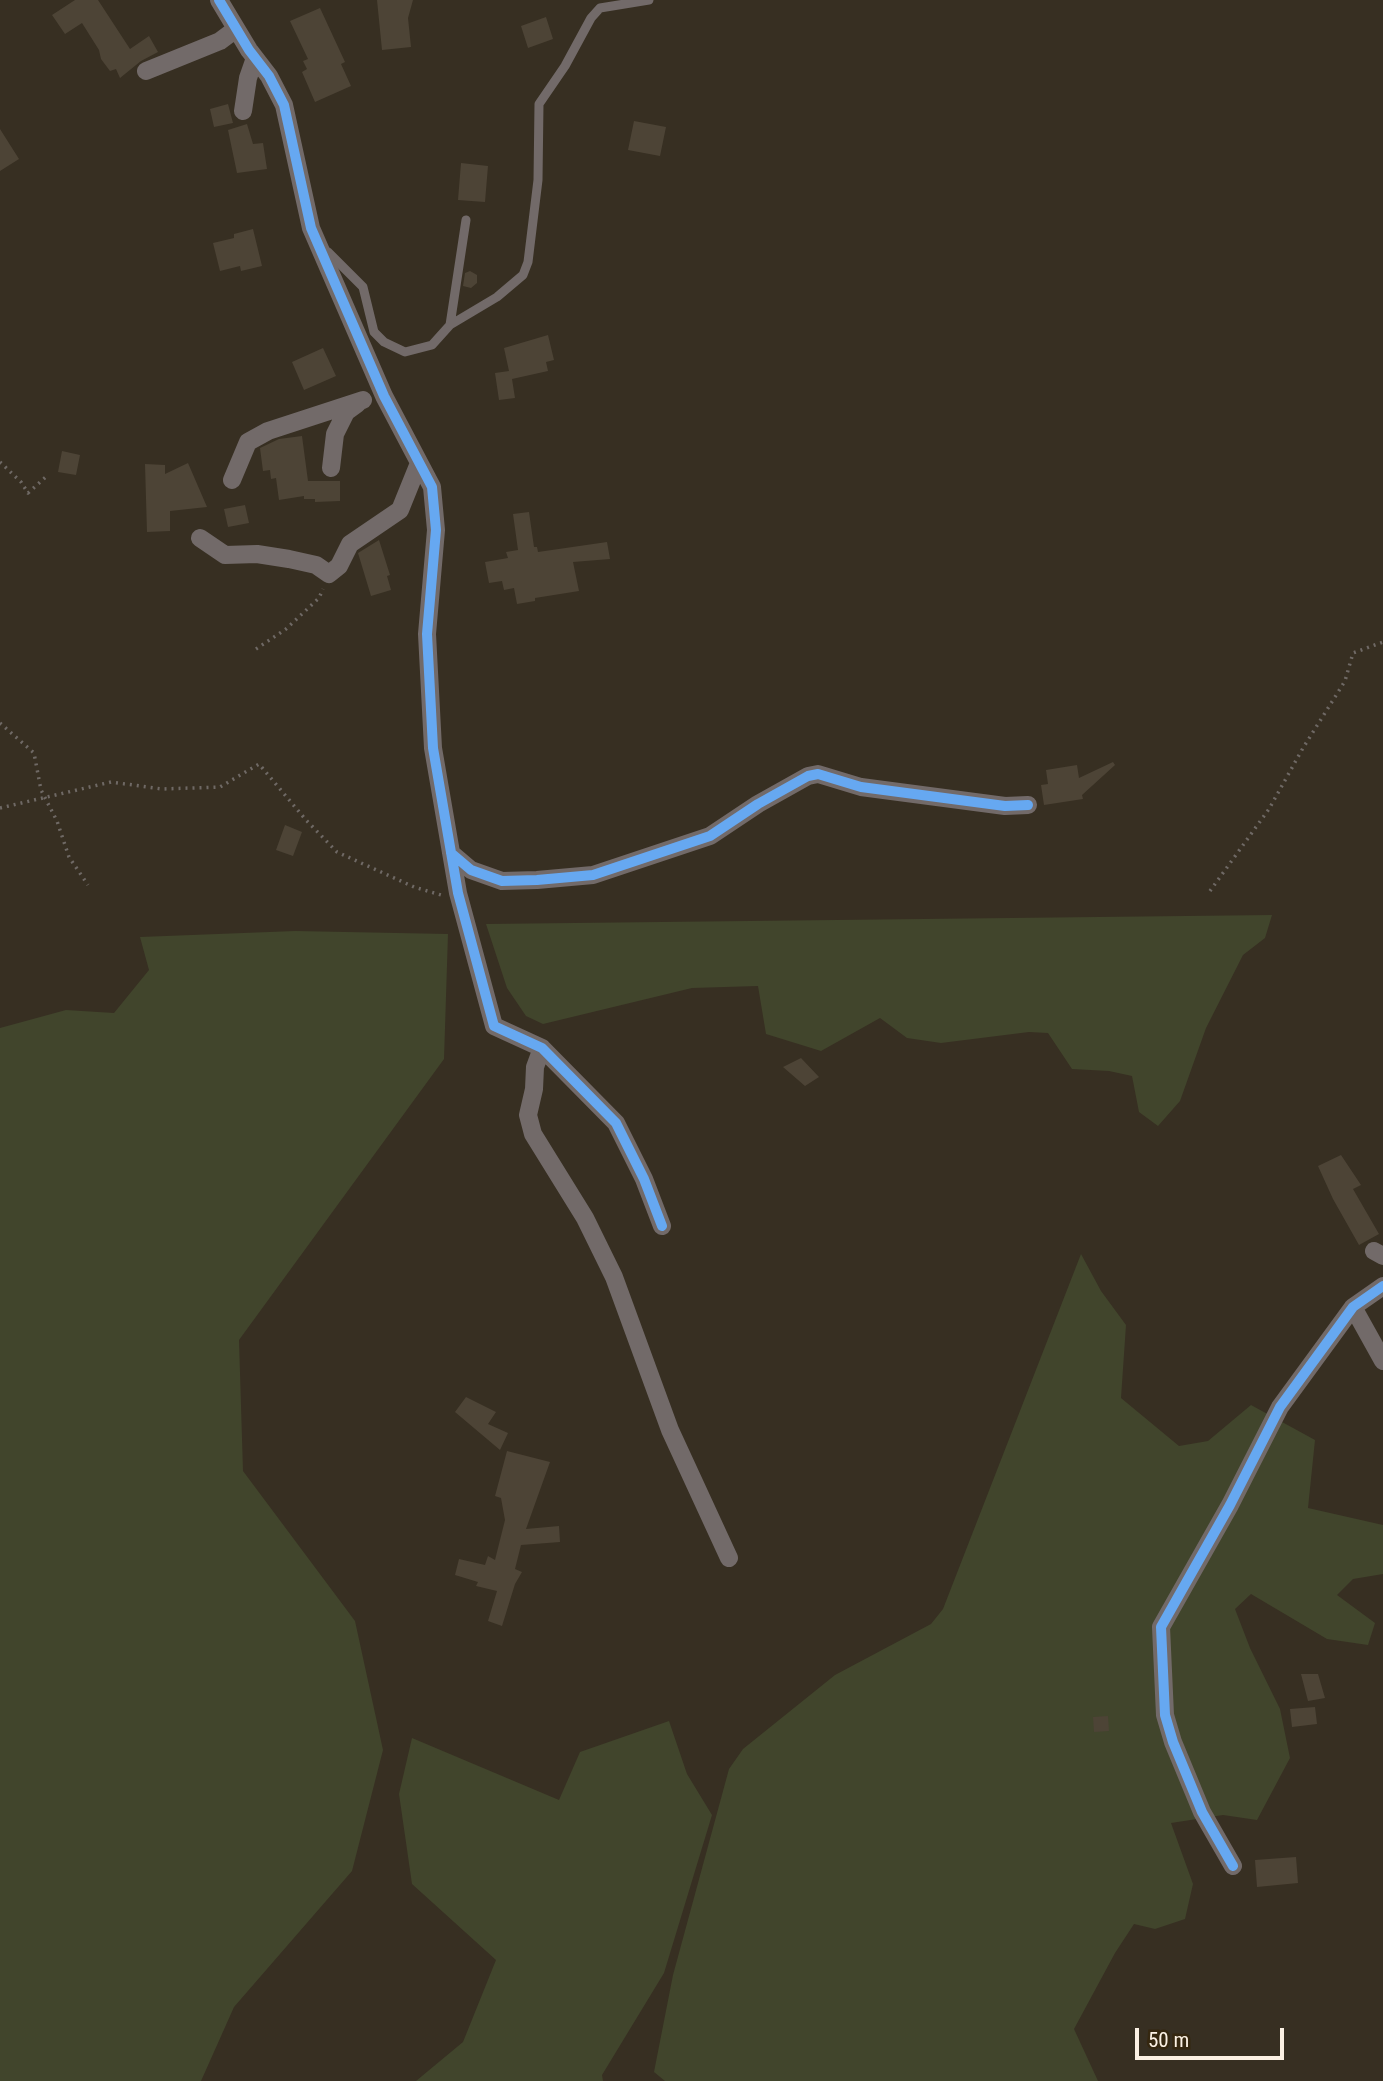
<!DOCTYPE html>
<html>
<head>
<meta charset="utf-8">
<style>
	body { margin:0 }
	#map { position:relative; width:1383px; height:2081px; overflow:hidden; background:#372f22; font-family:"Roboto Condensed",sans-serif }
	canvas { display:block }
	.scale { position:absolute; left:1135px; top:2028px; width:149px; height:32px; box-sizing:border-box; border:4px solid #fbf1e4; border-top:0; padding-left:9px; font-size:21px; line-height:24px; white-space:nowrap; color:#fbf1e4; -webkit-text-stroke:5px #352710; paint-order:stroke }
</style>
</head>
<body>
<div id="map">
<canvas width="1383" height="2081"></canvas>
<div class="scale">50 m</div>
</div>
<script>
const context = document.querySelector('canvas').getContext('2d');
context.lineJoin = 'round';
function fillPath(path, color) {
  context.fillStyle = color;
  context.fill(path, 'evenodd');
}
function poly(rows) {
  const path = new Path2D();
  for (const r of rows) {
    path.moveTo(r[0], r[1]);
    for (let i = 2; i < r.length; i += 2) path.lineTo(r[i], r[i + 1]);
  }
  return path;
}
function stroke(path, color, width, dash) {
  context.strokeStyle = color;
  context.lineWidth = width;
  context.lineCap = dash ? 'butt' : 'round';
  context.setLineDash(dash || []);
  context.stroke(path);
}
const green = poly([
	[1272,915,1265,938,1243,955,1206,1028,1180,1101,1158,1126,1139,1112,1132,1076,1109,1071,1072,1069,1048,1033,1029,1032,941,1043,907,1038,880,1018,821,1051,766,1034,758,986,692,988,543,1024,526,1016,507,988,486,924],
	[295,931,448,934,444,1059,239,1340,243,1471,355,1621,383,1750,352,1871,234,2007,201,2081,0,2081,0,1028,66,1010,114,1013,149,970,140,937],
	[1081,1254,1101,1291,1126,1325,1121,1398,1179,1446,1208,1441,1251,1405,1315,1440,1308,1508,1383,1525,1383,1574,1353,1579,1337,1595,1375,1623,1368,1645,1327,1639,1251,1594,1235,1609,1250,1648,1280,1709,1290,1758,1257,1820,1223,1815,1171,1823,1193,1884,1185,1919,1155,1929,1134,1924,1115,1953,1074,2029,1098,2081,665,2081,654,2072,673,1975,729,1769,743,1749,835,1675,931,1624,943,1609],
	[669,1721,687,1774,712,1815,664,1973,602,2075,603,2081,416,2081,463,2042,496,1960,412,1884,399,1794,412,1738,559,1800,580,1752]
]);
const building = poly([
	[75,0,98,0,130,49,149,36,158,52,141,61,120,78,116,69,110,71,101,59,99,50,82,23,65,34,52,15],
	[377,0,413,0,408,18,411,47,382,50],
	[320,8,345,62,341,64,351,86,315,102,302,72,307,69,303,61,308,59,290,21],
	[546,17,553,39,528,48,521,26],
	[228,104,233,123,214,127,210,109],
	[634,121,666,127,660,156,628,150],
	[247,124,253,144,263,143,267,169,237,173,228,130],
	[0,129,19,159,0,171],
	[461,163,488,166,485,202,458,200],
	[253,229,262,266,241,271,240,266,220,271,213,243,234,238,234,234],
	[470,271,477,275,477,283,471,288,463,286,465,273],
	[548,335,554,360,546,362,548,371,512,379,515,398,499,400,495,373,509,371,504,348],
	[323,348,336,376,304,390,292,362],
	[302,436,308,481,340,481,340,501,315,502,315,499,304,499,304,496,279,500,276,478,271,479,270,470,263,471,260,448,279,439],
	[62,451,80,455,76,475,58,472],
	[188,463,207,507,170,511,170,531,147,532,145,464,165,465,165,474],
	[245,505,249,523,228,527,224,509],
	[529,512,534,547,537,547,538,552,607,542,610,559,573,562,579,591,535,598,535,601,517,604,514,588,504,590,502,581,489,583,485,562,508,558,506,552,518,550,513,514],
	[379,540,390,575,387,576,391,590,371,596,358,553],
	[1113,762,1115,765,1082,795,1083,799,1044,805,1041,785,1048,784,1046,770,1077,765,1079,778],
	[285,825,302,832,293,856,276,850],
	[801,1058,819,1077,805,1086,783,1067],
	[1341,1155,1361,1185,1353,1189,1379,1234,1359,1245,1333,1199,1318,1166],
	[466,1397,496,1412,488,1424,508,1433,500,1450,455,1412],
	[507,1451,550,1462,526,1529,559,1526,560,1542,521,1545,515,1569,522,1572,515,1584,502,1626,488,1621,497,1591,476,1586,478,1582,455,1575,459,1559,485,1565,488,1556,495,1560,505,1520,501,1498,495,1496],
	[1301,1674,1318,1674,1325,1698,1308,1701],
	[1315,1707,1317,1724,1292,1727,1290,1709],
	[1108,1716,1109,1731,1094,1732,1093,1717],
	[1296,1857,1298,1883,1257,1887,1255,1860]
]);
const path = poly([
	[0,462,21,482,28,493,48,475],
	[256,649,286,629,319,598,323,589],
	[0,723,34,753,41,790,57,821,69,857,88,885],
	[0,808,111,782,162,789,220,787,259,764,306,820,337,852,414,887,441,895],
	[1210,891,1269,809,1303,748,1345,681,1353,653,1383,642]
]);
const lane = poly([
	[328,252,363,287,374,332,384,342,405,352,432,345,450,325,466,220],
	[450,325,497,297,523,275,528,262,538,180,539,104,565,66,591,18,600,8,649,0]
]);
const street = poly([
	[219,0,249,50,269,76,284,105,311,228,384,396,432,487,436,530,427,634,433,748,458,893,494,1026,542,1048,616,1123,644,1179,662,1226],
	[146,71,220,41,236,29],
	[243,111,248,78,255,58],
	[331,468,335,434,346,412,357,404],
	[232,480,248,442,268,431,363,400],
	[200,538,225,555,257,554,289,559,316,565,329,574,339,566,350,544,400,510,419,463],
	[451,853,471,870,502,881,537,880,593,875,710,836,758,804,808,776,818,774,861,787,1005,806,1028,805],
	[542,1048,535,1067,534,1089,528,1115,533,1134,585,1218,614,1277,670,1430,729,1558],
	[1374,1251,1383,1256],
	[1353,1307,1383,1361],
	[1233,1866,1202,1812,1173,1742,1165,1715,1161,1627,1230,1505,1280,1407,1353,1307,1383,1286]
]);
const cycleway = poly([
	[219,0,249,50,269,76,284,105,311,228,384,396,432,487,436,530,427,634,433,748,458,893,494,1026,542,1048,616,1123,644,1179,662,1226],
	[451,853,471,870,502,881,537,880,593,875,710,836,758,804,808,776,818,774,861,787,1005,806,1028,805],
	[1233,1866,1202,1812,1173,1742,1165,1715,1161,1627,1230,1505,1280,1407,1353,1307,1383,1286]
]);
fillPath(green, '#41452c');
fillPath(building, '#4d4436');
stroke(path, '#6f6965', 3.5, [2, 5]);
stroke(lane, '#726a69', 9);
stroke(street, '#726a69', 18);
stroke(cycleway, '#66a8f1', 10);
</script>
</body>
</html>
